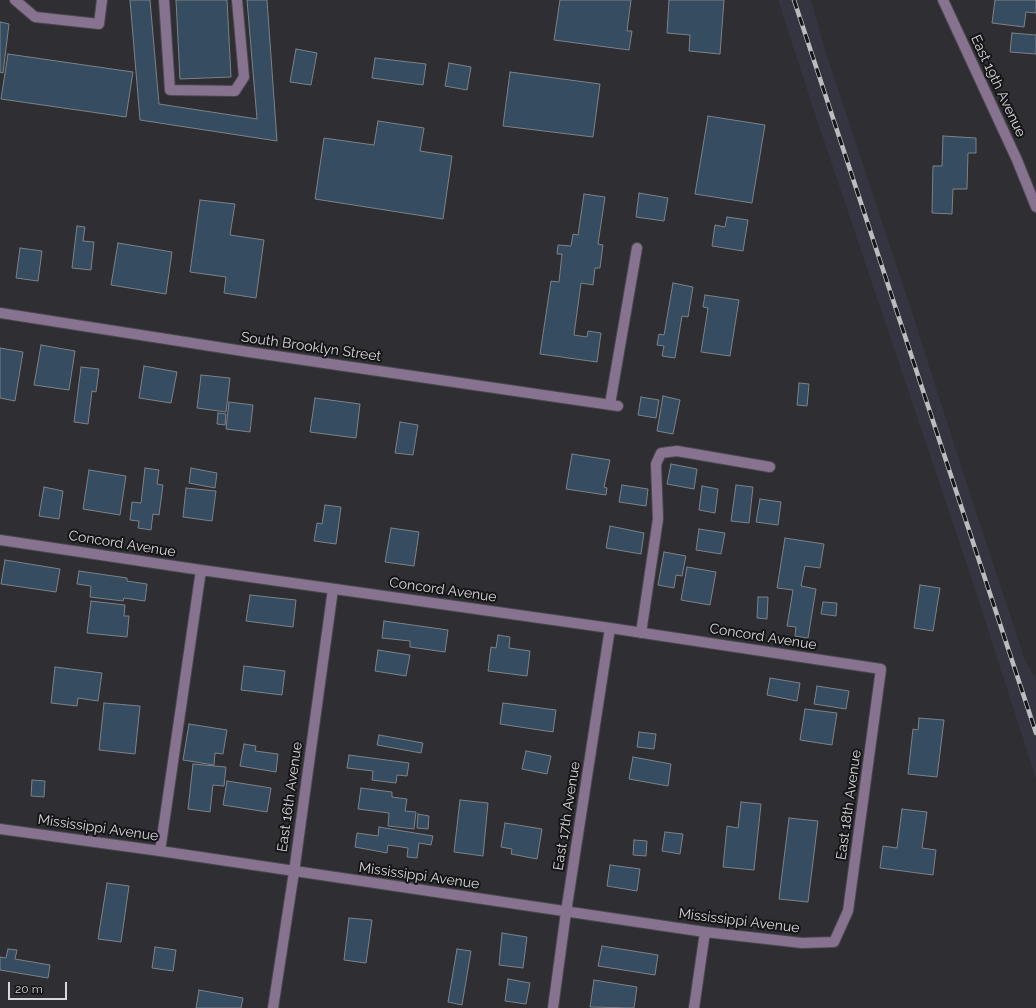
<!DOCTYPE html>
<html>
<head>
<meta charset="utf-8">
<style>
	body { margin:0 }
	#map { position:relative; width:1036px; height:1008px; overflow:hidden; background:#2e2e33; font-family:Raleway,sans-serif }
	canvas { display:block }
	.scale { position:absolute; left:8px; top:982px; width:59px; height:18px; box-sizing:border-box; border:2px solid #d8d8dc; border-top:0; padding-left:5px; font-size:12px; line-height:14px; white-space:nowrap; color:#d8d8dc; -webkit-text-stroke:3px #161619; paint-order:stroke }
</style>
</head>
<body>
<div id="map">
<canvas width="1036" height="1008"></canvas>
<div class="scale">20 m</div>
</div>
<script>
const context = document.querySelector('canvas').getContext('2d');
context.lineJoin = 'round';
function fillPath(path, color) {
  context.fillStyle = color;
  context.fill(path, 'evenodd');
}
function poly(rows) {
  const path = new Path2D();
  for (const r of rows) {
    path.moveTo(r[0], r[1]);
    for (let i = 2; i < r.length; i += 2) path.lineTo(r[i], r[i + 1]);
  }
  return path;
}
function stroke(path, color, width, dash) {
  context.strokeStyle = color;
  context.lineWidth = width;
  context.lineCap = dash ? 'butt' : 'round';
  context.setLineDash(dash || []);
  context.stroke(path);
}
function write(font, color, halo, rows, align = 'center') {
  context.font = font + ' Raleway,sans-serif';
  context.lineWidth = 4;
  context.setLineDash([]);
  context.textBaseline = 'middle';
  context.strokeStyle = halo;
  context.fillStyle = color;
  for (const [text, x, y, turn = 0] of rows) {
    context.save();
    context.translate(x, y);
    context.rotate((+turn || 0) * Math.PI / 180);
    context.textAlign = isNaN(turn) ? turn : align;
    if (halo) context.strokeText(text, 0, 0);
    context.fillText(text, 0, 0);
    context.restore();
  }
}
const built = poly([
	[778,0,811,0,826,53,909,303,975,509,1025,660,1036,680,1036,779,972,580,814,111]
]);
const building = poly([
	[130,0,150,0,159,104,257,119,247,0,267,0,277,141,140,120,130,0],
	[176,0,227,0,231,77,180,79,176,0],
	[560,0,631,0,627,31,632,31,629,50,554,40,560,0],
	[669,0,724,0,720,54,689,51,690,35,667,33,669,0],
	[995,0,1036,0,1036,13,1026,12,1024,27,992,23,995,0],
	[0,22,9,24,3,73,0,72,0,22],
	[1012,33,1036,35,1036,54,1010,52,1012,33],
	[296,49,317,53,311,85,290,82,296,49],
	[8,54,133,72,126,117,1,99,8,54],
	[375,58,426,64,423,85,372,78,375,58],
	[449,63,471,67,467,90,445,86,449,63],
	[510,72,600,84,593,137,503,126,510,72],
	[708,116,765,125,752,203,695,194,708,116],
	[378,121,424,128,420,151,452,156,443,219,315,199,324,138,374,145,378,121],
	[943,136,976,138,976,153,968,153,967,189,953,189,952,214,932,213,933,166,942,166,943,136],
	[639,193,668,198,664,221,636,217,639,193],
	[584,194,605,197,598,244,603,245,600,268,595,268,593,285,581,283,574,335,587,337,588,331,601,333,597,362,540,354,551,281,559,282,562,254,557,254,558,245,571,246,573,234,578,235,584,194],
	[200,200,235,204,230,235,264,240,256,298,224,293,226,277,190,272,200,200],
	[727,217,748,220,743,251,712,246,715,225,725,227,727,217],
	[77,226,85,227,83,241,94,242,91,270,72,268,77,226],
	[118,243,172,252,166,294,111,285,118,243],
	[20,248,42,251,38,281,16,278,20,248],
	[673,283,693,287,688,317,682,316,675,358,662,356,664,346,657,345,659,334,664,335,673,283],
	[705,295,739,300,730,356,701,352,708,308,703,307,705,295],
	[41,345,75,351,69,390,34,385,41,345],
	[0,348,23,352,15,401,0,398,0,348],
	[144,366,177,372,171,403,139,398,144,366],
	[81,367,99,369,96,392,92,391,88,424,74,422,81,367],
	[201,375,230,378,226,412,197,408,201,375],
	[799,383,809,384,807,406,797,405,799,383],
	[663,396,680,400,673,434,657,431,663,396],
	[641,397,659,400,656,418,638,415,641,397],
	[315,398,360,404,356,438,310,432,315,398],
	[229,402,253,405,250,432,226,429,229,402],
	[218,413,226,414,225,425,217,424,218,413],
	[400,422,418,425,413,455,395,453,400,422],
	[572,454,610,460,604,487,607,488,606,495,566,489,572,454],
	[671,464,697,469,694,489,667,484,671,464],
	[145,468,159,470,157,484,163,485,159,515,153,514,151,530,138,528,139,521,130,520,132,502,141,503,145,468],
	[191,468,217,473,215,488,189,483,191,468],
	[89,470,126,476,120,515,83,509,89,470],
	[622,485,648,489,646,506,619,502,622,485],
	[736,485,753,487,749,523,731,521,736,485],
	[702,486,718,489,715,513,699,510,702,486],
	[44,487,63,491,59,519,39,516,44,487],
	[186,488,216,491,212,521,183,517,186,488],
	[760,499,781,502,778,525,756,522,760,499],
	[325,505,341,507,336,544,314,541,317,523,322,524,325,505],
	[610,526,644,533,641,554,606,548,610,526],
	[391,528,419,532,414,566,385,562,391,528],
	[699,529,725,533,721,554,696,550,699,529],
	[785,538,824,544,820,568,805,566,801,586,816,589,808,638,795,636,796,627,787,626,793,590,777,588,785,538],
	[664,552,686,556,682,576,676,575,674,588,658,585,664,552],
	[5,560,60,569,56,592,1,584,5,560],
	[687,567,716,572,710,605,681,600,687,567],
	[79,571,127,578,127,581,147,584,145,601,124,598,123,601,90,597,91,586,77,584,79,571],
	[920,585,940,588,933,631,914,628,920,585],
	[250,595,296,600,293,627,246,621,250,595],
	[758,597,768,597,767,619,757,618,758,597],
	[91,601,125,605,124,616,129,616,127,637,87,633,91,601],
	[823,602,837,603,836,616,821,614,823,602],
	[384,621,448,630,445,652,410,647,410,641,382,638,384,621],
	[498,635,510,637,509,648,530,651,527,676,488,671,491,647,496,648,498,635],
	[378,650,410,655,406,676,375,671,378,650],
	[244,666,285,671,282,695,241,690,244,666],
	[55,667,102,673,98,701,78,698,77,706,51,703,55,667],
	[770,678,800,683,797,701,767,695,770,678],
	[817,686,849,691,846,709,814,704,817,686],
	[104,703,140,706,135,754,99,750,104,703],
	[503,703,556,710,553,732,500,724,503,703],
	[805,709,837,713,832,745,800,740,805,709],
	[919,718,944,720,937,777,908,774,913,729,918,730,919,718],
	[189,724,227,730,223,754,215,753,214,765,183,760,189,724],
	[639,732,656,734,654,749,637,747,639,732],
	[379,735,423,743,421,753,377,745,379,735],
	[244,744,256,746,255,751,278,754,276,772,240,766,244,744],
	[526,751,551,756,547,774,522,769,526,751],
	[349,755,409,763,407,776,397,775,396,783,372,780,373,771,347,768,349,755],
	[633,757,671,764,668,786,629,779,633,757],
	[193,764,226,767,224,786,213,785,210,812,188,809,193,764],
	[32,780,45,781,44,797,31,796,32,780],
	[227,781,271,788,267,812,223,805,227,781],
	[361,788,392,792,392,797,407,799,405,811,416,812,414,829,388,826,389,813,358,809,361,788],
	[460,800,488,803,483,856,454,852,460,800],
	[741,802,761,804,754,870,723,867,727,826,738,828,741,802],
	[902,809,927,812,922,848,936,850,933,875,880,868,883,846,897,848,902,809],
	[418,814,429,816,428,829,417,828,418,814],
	[789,818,818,821,808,902,779,899,789,818],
	[505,823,542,829,537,859,511,854,512,849,501,847,505,823],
	[379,827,433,836,431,845,419,843,417,858,407,857,408,848,388,845,387,853,355,847,357,833,378,836,379,827],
	[665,832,683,834,680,854,662,851,665,832],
	[634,840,647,841,646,856,633,855,634,840],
	[610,865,640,869,637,891,607,886,610,865],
	[107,883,129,886,121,942,98,939,107,883],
	[349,918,372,920,366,963,344,960,349,918],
	[502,933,527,937,523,968,499,965,502,933],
	[602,946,658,955,655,975,598,966,602,946],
	[155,947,176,950,173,971,152,968,155,947],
	[8,949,17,950,15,959,50,965,48,978,0,970,0,957,6,958,8,949],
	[457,949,471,951,462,1005,448,1002,457,949],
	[508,979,530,983,526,1004,505,1001,508,979],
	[594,980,637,987,634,1008,590,1007,594,980],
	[199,990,243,998,241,1008,196,1008,199,990]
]);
const minor = poly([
	[15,0,35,17,99,24,102,0],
	[164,0,170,90,235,91,244,77,237,0],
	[943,0,1017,160,1036,207],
	[0,313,249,352,618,406],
	[610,404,637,248],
	[0,540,201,570,610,628,881,669,848,911,834,942,802,943,705,932,160,851,0,829],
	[641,633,658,519,656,464,661,453,677,451,770,467],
	[160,851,201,570],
	[273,1008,294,872,333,589],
	[553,1008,566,912,610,628],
	[694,1008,705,932]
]);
const rail = poly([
	[794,0,1036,733]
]);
const streetNames = [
	["East 19th Avenue",998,86,65],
	["South Brooklyn Street",311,347,8],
	["Concord Avenue",122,544,9],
	["Concord Avenue",443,590,8],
	["Concord Avenue",763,637,9],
	["East 16th Avenue",290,797,-82],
	["East 18th Avenue",849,805,-82],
	["East 17th Avenue",567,816,-81],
	["Mississippi Avenue",98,828,8],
	["Mississippi Avenue",419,876,8],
	["Mississippi Avenue",739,921,7]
];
fillPath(built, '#343540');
fillPath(building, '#364c61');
stroke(building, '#7d8288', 1);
stroke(minor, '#49494e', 12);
stroke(minor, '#87738f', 10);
stroke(rail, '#bcbcc0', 4.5);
stroke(rail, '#161619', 3, [9]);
write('14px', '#d8d8dc', '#161619', streetNames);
</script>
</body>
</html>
